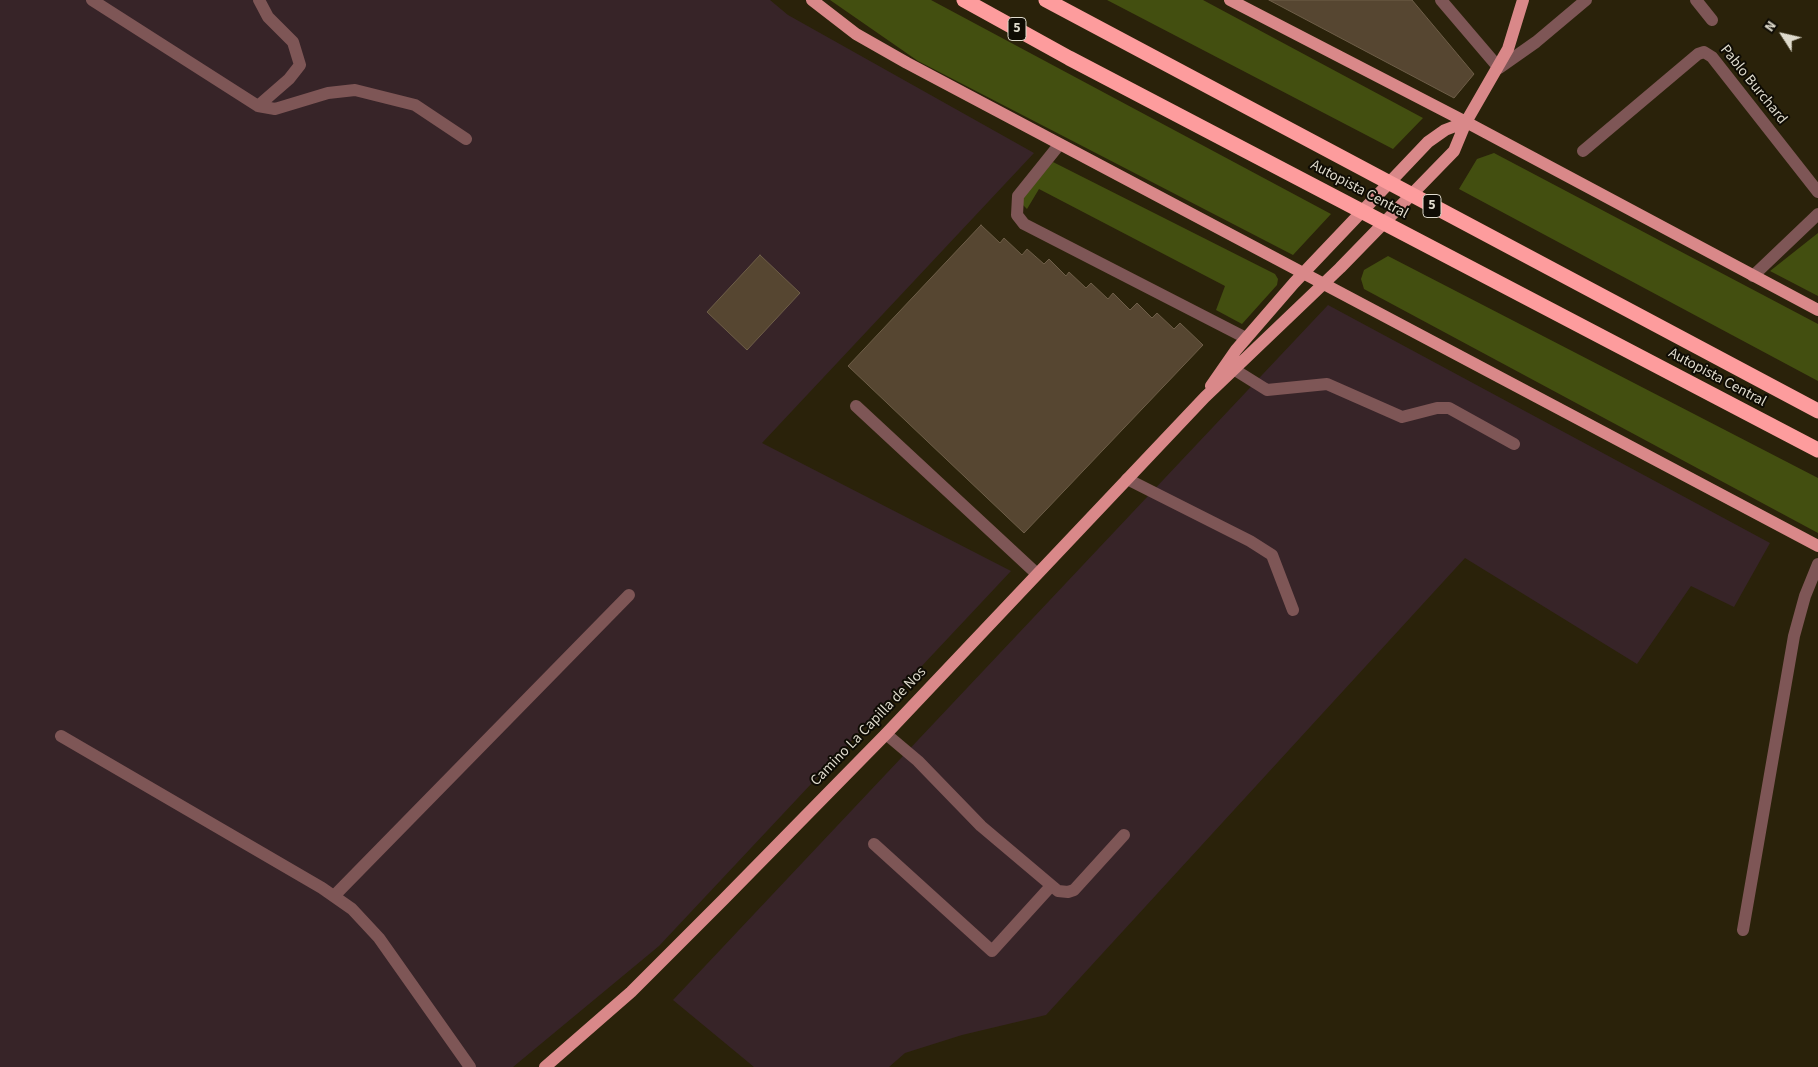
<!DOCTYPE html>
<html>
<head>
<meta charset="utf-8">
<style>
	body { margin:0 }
	#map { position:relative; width:1818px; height:1067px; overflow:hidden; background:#2a220a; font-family:"Source Sans 3",sans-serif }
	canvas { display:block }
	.north { position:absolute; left:1758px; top:10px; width:50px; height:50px; -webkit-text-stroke:4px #0f0c04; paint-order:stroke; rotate:305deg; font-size:14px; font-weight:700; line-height:20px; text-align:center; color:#dfdbcd }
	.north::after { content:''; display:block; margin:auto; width:18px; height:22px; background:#dfdbcd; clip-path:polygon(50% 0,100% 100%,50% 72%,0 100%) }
</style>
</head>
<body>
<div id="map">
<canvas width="1818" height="1067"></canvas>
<div class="north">N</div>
</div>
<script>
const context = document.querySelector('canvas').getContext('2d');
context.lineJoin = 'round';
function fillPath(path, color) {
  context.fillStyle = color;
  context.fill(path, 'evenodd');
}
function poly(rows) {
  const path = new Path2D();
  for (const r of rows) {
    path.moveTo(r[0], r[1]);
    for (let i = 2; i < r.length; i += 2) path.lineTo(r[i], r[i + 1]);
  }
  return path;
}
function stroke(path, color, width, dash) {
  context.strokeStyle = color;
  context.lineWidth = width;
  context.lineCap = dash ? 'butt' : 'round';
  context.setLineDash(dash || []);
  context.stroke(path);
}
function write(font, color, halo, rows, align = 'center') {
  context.font = font + ' "Source Sans 3",sans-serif';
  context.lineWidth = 4;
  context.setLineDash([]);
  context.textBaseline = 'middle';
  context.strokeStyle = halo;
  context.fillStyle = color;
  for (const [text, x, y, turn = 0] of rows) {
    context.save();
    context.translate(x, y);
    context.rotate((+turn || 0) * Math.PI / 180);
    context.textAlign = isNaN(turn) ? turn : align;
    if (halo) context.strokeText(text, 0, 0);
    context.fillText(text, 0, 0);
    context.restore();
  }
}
const industrial = poly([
	[0,0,770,0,788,15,1034,153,762,443,1011,571,659,946,513,1067,0,1067],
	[1328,305,1770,543,1734,607,1691,586,1637,664,1465,558,1046,1015,962,1035,905,1053,889,1067,754,1067,673,1000]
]);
const green = poly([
	[830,0,931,0,1331,214,1293,255,918,61],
	[1107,0,1203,0,1423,118,1393,149],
	[1494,153,1818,324,1818,381,1459,189,1477,159],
	[1053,162,1275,274,1278,279,1277,285,1242,324,1216,310,1225,286,1039,189,1027,209,1022,204,1022,198],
	[1818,233,1818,296,1770,271],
	[1388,256,1818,478,1818,533,1364,289,1361,279,1364,270]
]);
const building = poly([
	[1269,0,1412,0,1474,74,1454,98,1269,0],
	[981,225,1000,243,1004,238,1022,255,1027,249,1044,264,1049,259,1066,276,1069,272,1086,288,1091,283,1108,299,1113,293,1130,310,1137,303,1152,318,1157,313,1174,329,1180,323,1203,345,1024,533,848,366,981,225],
	[760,255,800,293,747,350,707,312,760,255]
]);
const minor = poly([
	[92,0,258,106,275,109,328,93,355,90,415,105,466,139],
	[1441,0,1499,68,1536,42,1586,0],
	[1696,0,1712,20],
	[258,106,289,79,300,65,293,42,268,17,259,0],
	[1059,145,1018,196,1017,215,1024,224,1246,338],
	[1583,151,1698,54,1704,52,1712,57,1818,192],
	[1753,276,1818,214],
	[1235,370,1267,390,1327,384,1402,417,1437,408,1449,408,1514,444],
	[856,406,1037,574],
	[1127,479,1250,541,1272,555,1293,610],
	[886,734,918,761,981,826,1058,891,1068,892,1074,890,1124,835],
	[61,736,322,888,352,909,379,938,470,1067],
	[874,844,992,951,1051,886],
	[334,896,629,595],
	[1743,930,1794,636,1805,596,1818,564]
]);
const major = poly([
	[812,0,856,34,907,63,1818,546],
	[1230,0,1466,122,1818,310],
	[1211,386,1236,350,1294,283,1428,142,1445,130,1466,122],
	[545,1067,631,992,724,899,886,734,1205,397,1340,268,1454,151,1466,122,1508,49,1523,0]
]);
const highway = poly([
	[964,0,1069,58,1818,450],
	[1046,0,1818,411]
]);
const shields = [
	[1017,29,18],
	[1432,206,18]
];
const shieldNames = [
	["5",1017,29],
	["5",1432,206]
];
const streetNames = [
	["Pablo Burchard",1753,85,51],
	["Autopista Central",1359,190,28],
	["Autopista Central",1717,378,28],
	["Camino La Capilla de Nos",869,727,-46]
];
fillPath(industrial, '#372428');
fillPath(green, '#434f10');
fillPath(building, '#564631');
stroke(building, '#6e5e48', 1);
stroke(minor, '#7e5656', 12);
stroke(major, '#d98889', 12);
stroke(highway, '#fd9c9d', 15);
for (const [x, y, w] of shields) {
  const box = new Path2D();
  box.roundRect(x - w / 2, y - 11.5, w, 23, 4);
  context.fillStyle = '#0f0c04';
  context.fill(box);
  stroke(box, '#dfdbcd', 1);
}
write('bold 14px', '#dfdbcd', null, shieldNames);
write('15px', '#dfdbcd', '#0f0c04', streetNames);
</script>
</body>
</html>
